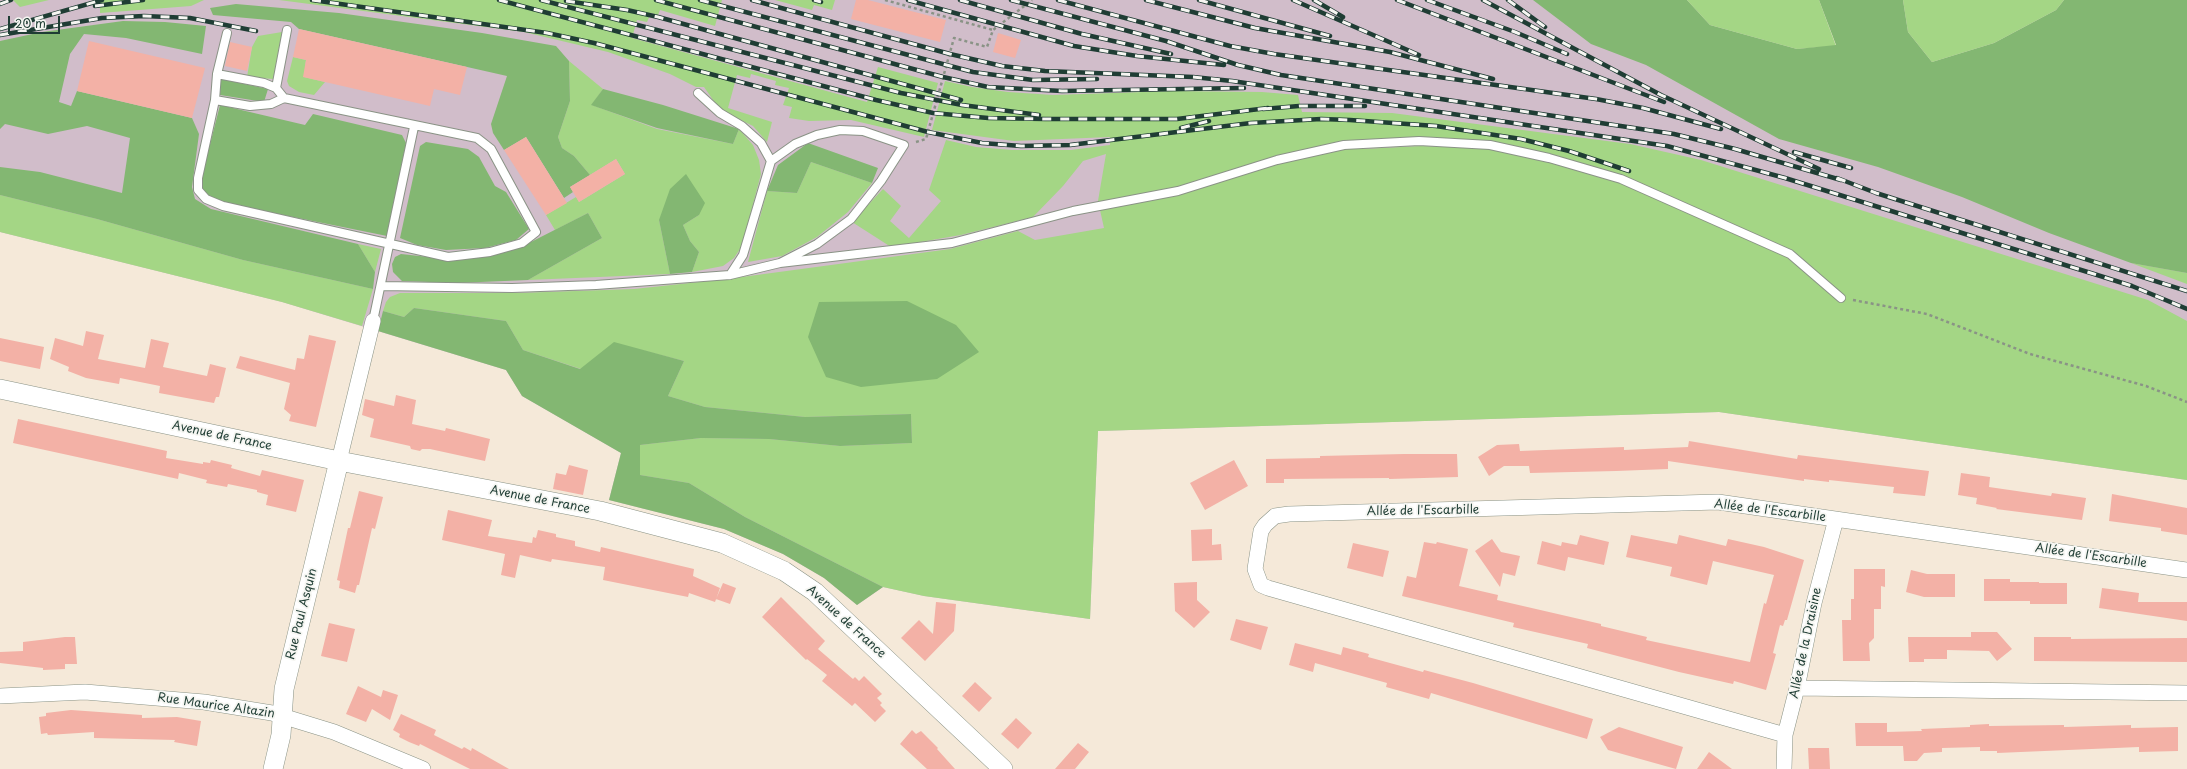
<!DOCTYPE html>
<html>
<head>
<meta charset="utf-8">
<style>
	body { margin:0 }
	#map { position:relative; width:2187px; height:769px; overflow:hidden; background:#f5e9d9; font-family:"Playpen Sans",sans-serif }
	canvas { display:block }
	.scale { position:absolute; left:8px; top:16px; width:52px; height:18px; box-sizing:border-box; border:2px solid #1f3d34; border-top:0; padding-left:5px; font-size:12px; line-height:14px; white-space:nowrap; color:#1f3d34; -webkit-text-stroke:3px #f6f6f2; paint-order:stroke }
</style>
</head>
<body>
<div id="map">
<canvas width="2187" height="769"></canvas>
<div class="scale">20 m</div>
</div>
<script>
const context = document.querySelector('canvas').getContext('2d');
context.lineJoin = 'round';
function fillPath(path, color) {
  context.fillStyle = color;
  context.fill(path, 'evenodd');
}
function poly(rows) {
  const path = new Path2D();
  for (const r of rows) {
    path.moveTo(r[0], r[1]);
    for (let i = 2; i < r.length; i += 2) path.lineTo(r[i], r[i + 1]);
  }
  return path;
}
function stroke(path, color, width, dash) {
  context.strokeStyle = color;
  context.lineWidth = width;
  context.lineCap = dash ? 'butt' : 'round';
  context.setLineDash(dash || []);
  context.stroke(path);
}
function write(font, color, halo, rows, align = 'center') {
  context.font = font + ' "Playpen Sans",sans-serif';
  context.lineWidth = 3.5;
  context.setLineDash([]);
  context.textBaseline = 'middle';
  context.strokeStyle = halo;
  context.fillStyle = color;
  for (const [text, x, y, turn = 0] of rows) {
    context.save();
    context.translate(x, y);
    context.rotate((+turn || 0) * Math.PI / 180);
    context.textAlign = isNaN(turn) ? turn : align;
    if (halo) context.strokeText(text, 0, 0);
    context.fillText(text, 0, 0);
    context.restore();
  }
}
const industrial = poly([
	[0,0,1643,0,2187,230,2187,480,1719,412,1098,431,1090,619,924,596,883,587,857,605,824,578,783,554,724,529,609,500,621,453,522,396,506,370,282,302,0,232]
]);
const green = poly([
	[13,0,49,0,20,7],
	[100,0,204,0,191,6,100,13],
	[279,0,722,0,715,26,660,10,658,15,651,13,647,22,637,20,632,38,867,102,878,67,938,83,924,137,851,120,809,121,789,118,792,107,783,105,789,88,775,85,776,81,751,74,750,78,737,75,728,108,772,122,767,142,753,126,720,110,704,87,696,87,670,74,608,52,524,32],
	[775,0,835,0,832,10,814,5,812,10],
	[1687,0,1819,0,1836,46,1797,49,1710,25],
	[1903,0,2064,0,2056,10,1994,43,1932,62,1908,32],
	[282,32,273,79,247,77,252,47,258,36],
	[293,57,306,60,304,77,325,82,314,95,299,92,289,86,287,81],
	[569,61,603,89,592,105,657,129,733,144,739,129,753,145,759,160,761,174,742,246,734,258,723,266,692,272,699,252,690,241,683,225,699,215,659,220,670,274,528,280,602,238,588,213,555,230,546,215,576,197,579,202,625,174,616,159,590,175,574,156,562,148,558,137,570,101],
	[945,81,972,87,1008,92,1053,95,1173,91,1262,92,1298,95,1302,112,1392,113,1630,144,1701,160,2148,300,2187,321,2187,480,1719,412,1098,431,1090,619,924,596,883,587,745,517,689,483,640,475,640,445,701,438,769,439,840,446,912,443,911,414,805,417,705,407,668,396,684,361,614,343,581,369,523,350,506,321,414,308,404,317,383,311,386,302,390,297,400,293,517,293,634,289,727,279,950,249,1018,231,1035,240,1104,228,1098,201,1106,154,1083,161,1063,186,1033,217,961,235,891,247,852,222,883,189,901,206,890,221,909,238,941,201,929,190,946,140,976,147,1012,150,1071,150,1110,145,1110,137,1014,141,932,130],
	[1362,141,1490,142,1560,156,1557,163,1490,148,1420,146,1364,149],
	[811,162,872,183,848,212,817,237,782,256,748,262,767,191,797,193],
	[0,195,97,219,243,260,373,289,362,326,282,302,0,232],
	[358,244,381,249,375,272],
	[2131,263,2187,273,2187,284]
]);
const forest = poly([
	[1533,0,1687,0,1710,25,1797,49,1836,45,1819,0,1903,0,1908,32,1932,62,1994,43,2056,10,2064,0,2187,0,2187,273,2131,263,2049,233,1962,197,1878,167,1779,139,1646,65,1591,44],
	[236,4,339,13,482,33,556,46,569,61,570,101,558,137,562,148,574,156,590,175,570,187,573,192,564,198,526,137,504,150,493,133,491,124,507,76,299,29,291,22,213,15,210,8],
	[123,21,165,22,206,26,202,54,126,38,84,34,70,54,59,102,71,106,77,91,192,118,199,134,192,187,195,199,211,209,358,244,375,272,373,289,243,260,97,219,0,195,0,167,40,172,122,193,130,138,87,126,48,134,5,124,0,129,0,41,42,32],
	[221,79,268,89,264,102,220,95],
	[603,89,663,105,739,129,733,144,657,128,591,105],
	[220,105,305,125,313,114,402,135,406,143,387,236,224,203,208,197,203,189,202,176],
	[426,142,468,149,479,157,495,186,506,192,529,229,516,240,485,248,446,250,417,245,400,238,420,146],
	[808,143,878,168,872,183,811,162,797,193,767,191,778,165],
	[686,174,705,203,699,215,683,225,690,241,699,252,692,272,670,274,659,220,670,189],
	[588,213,602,238,528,280,457,283,402,281,393,272,392,264,395,257,401,254,447,259,488,256,529,243],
	[907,301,956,325,979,352,937,379,861,387,826,377,808,337,819,302],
	[414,308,506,321,523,350,580,369,614,342,684,361,668,396,705,407,805,417,911,414,912,443,840,446,769,439,701,438,640,445,640,475,689,483,745,517,883,587,857,605,824,578,783,554,724,529,609,500,621,453,522,396,506,370,378,331,383,311,404,317]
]);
const building = poly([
	[856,0,868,0,946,20,940,42,851,19],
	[299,29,467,67,460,95,434,89,430,106,303,77,306,60,293,57],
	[998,33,1021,40,1015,58,993,52],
	[89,41,205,68,192,118,77,91],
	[230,42,252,47,247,71,225,66],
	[526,137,567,203,546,215,504,150],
	[616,159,625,174,579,202,570,187],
	[86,331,104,335,98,359,145,368,151,339,169,343,163,367,207,376,210,364,226,368,219,397,216,397,214,403,159,393,160,386,120,378,119,384,86,378,68,371,69,367,50,359,55,338,83,346],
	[309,335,336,341,316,427,289,421,291,415,284,409,290,383,236,368,240,356,295,370,297,358,304,359],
	[0,338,44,347,40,369,0,361],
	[396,395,416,400,412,424,445,431,446,428,490,439,485,461,430,449,422,449,420,451,411,449,410,446,370,437,374,419,362,415,365,399,394,406],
	[18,419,167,451,166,458,203,464,203,462,210,463,211,460,232,465,231,468,260,476,262,470,304,480,296,512,266,505,268,495,257,492,257,490,228,484,227,487,206,483,207,480,179,473,178,479,13,443],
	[1689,441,1797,459,1798,455,1929,471,1925,496,1893,493,1894,487,1829,480,1829,482,1804,479,1804,481,1668,461,1668,469,1616,471,1530,473,1529,466,1504,466,1489,476,1478,457,1497,445,1519,444,1520,451,1624,447,1624,450,1688,447],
	[1404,454,1457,454,1458,477,1389,479,1389,478,1284,479,1284,483,1266,483,1266,459,1320,458,1320,456],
	[1234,460,1248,486,1205,510,1190,483],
	[569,465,588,470,583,495,553,489,556,473,566,475],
	[1961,473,1990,477,1989,487,2051,496,2052,493,2086,498,2082,520,1996,509,1997,508,1976,504,1977,498,1958,495],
	[359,491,383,497,375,529,372,528,359,585,357,585,355,593,339,588,340,581,337,580,348,528,350,528],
	[2112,494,2187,508,2187,535,2161,531,2161,528,2109,521],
	[448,510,492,520,488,536,532,543,533,537,536,538,538,530,556,534,556,537,575,541,575,546,600,552,601,547,694,569,693,576,720,588,715,602,689,593,688,597,603,580,605,567,552,559,551,562,520,555,515,578,501,575,505,554,442,540],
	[1212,529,1212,545,1221,544,1222,560,1192,561,1191,530],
	[1580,535,1609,542,1604,565,1568,557,1565,571,1537,564,1542,541,1561,546,1562,542,1577,545],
	[1631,535,1677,544,1679,535,1726,546,1728,539,1764,547,1804,560,1787,620,1785,620,1783,626,1780,625,1773,653,1776,654,1766,690,1734,681,1733,684,1679,672,1606,653,1587,648,1588,644,1513,627,1514,623,1402,596,1407,576,1416,578,1424,542,1436,544,1437,542,1468,549,1459,586,1498,595,1497,600,1601,624,1601,626,1647,637,1646,640,1750,662,1764,603,1766,604,1774,575,1713,561,1707,585,1670,576,1672,567,1626,557],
	[1492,539,1501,552,1520,556,1515,576,1503,573,1500,587,1475,551],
	[1353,543,1389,551,1383,577,1347,568],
	[1854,569,1885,569,1885,587,1881,586,1881,609,1874,609,1874,638,1869,643,1870,661,1843,661,1842,620,1851,620,1851,599,1854,599],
	[1911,570,1927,574,1955,574,1955,597,1924,597,1906,592],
	[1984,579,2010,579,2010,582,2039,582,2039,583,2067,583,2067,604,2030,604,2030,601,1984,601],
	[1197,582,1197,600,1210,612,1194,628,1175,611,1174,583],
	[723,583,736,588,730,604,716,599],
	[2102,588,2139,593,2138,602,2187,602,2187,621,2099,608],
	[781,597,825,641,818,649,853,679,855,677,859,681,864,676,882,694,877,698,882,703,880,705,886,711,875,722,855,703,852,706,822,681,827,675,807,659,806,660,762,617],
	[936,602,956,604,954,631,925,661,901,638,919,620,933,634],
	[1236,619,1268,627,1261,650,1230,640],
	[329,623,355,629,347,662,321,656],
	[1971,632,1997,632,2012,649,1997,661,1989,651,1947,650,1947,659,1924,659,1924,662,1909,662,1908,637,1971,637],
	[65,637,75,637,77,664,65,664,65,669,43,670,43,668,0,663,0,652,23,651,23,642],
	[2034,637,2071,637,2071,639,2187,638,2187,662,2034,661],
	[1295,643,1341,655,1343,647,1369,654,1368,657,1423,672,1424,670,1473,683,1593,719,1587,739,1431,693,1429,699,1386,687,1387,683,1315,663,1313,672,1289,665],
	[975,682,992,698,979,712,962,696],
	[358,686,381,697,383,690,398,695,390,720,372,709,366,722,346,714],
	[71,710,142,715,142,718,177,717,201,721,197,746,174,742,175,740,94,738,94,732,48,735,47,733,41,734,39,717,46,716,46,713],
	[401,714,436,730,434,735,462,749,464,747,471,751,472,748,509,769,470,769,420,744,419,746,409,742,399,737,400,734,393,730],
	[1016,718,1032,733,1018,749,1001,734],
	[1855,723,1887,723,1887,732,1922,731,1921,729,1970,727,1970,725,1989,724,1989,726,2064,725,2064,727,2131,725,2131,728,2178,727,2178,751,2139,752,2139,747,1997,753,1997,751,1980,751,1980,747,1942,748,1942,752,1924,753,1917,761,1904,761,1903,746,1856,746],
	[1619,727,1683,747,1676,769,1608,750,1600,737],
	[912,730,916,734,921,731,938,748,937,749,955,769,927,769,900,744],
	[1078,743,1089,752,1075,769,1055,769],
	[1808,748,1829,748,1830,769,1809,769],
	[1709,752,1732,769,1697,769]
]);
const path = poly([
	[885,0,993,30],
	[916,142,926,139,954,38,987,47,993,30,1032,0],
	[1853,300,1927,314,2030,354,2146,386,2187,402]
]);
const service = poly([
	[217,74,264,83,276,88,284,98],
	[276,88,287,30],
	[698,93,720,113,742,126,761,143,771,161],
	[215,100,250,106,271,104,284,98,477,138,491,149,536,232,522,243,490,252,448,257,223,206,206,199,198,190,198,178,215,100,217,74,227,33],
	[780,263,952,243,1073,211,1178,191,1277,160,1344,145,1419,141,1490,145,1549,158,1621,179,1790,254,1841,298],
	[381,286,512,288,596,285,730,275,780,263,817,244,851,219,881,181,904,145,863,131,840,130,817,135,795,144,771,161,743,255,730,275],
	[373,321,414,127]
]);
const minor = poly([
	[339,461,373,321],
	[1797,688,2187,693],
	[0,696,85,692,204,702,272,713,334,732,423,769],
	[1785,735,1268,588,1261,585,1255,569,1261,531,1265,525,1275,516,1289,514,1718,502,2187,570],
	[1784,769,1785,735,1797,688,1814,603,1836,519]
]);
const tertiary = poly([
	[0,389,339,461,600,511,722,543,784,571,815,592,1003,769],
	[273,769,281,735,284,689,339,461]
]);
const rail = poly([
	[312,0,547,33,594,43,928,132,982,143,1021,146,1070,145,1251,123,1321,119,1350,120,1436,126,1521,139,1569,151,1629,171],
	[499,0,876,100,933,113,988,118,1045,119,1177,119,1268,108],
	[541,0,901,93,962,105,1039,115],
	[656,0,943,77,988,87,1062,91,1244,88],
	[700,0,973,72,1033,80,1097,79],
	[752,0,950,54,1002,66,1045,71,1193,77,1232,81,1667,146,1785,178,2094,274,2132,286,2187,309],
	[814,0,821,2],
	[908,0,1074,46,1137,56,1224,65],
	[960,0,1082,34,1171,54],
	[1011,0,1166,41,1238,65,1281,75,1674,134,1735,149,1841,180],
	[1058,0,1230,46,1274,54,1596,99,1643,108,1721,129],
	[1146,0,1255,28,1390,52,1493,79],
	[1199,0,1330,36],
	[1293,0,1419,55],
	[1314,0,1343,17],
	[1397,0,1664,102],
	[1427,0,1515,32,1567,54],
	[1483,0,1661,95,1819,169],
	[1508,0,1545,27],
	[566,1,627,10,658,17,961,100],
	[0,4,11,0],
	[95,6,143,0],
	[0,29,102,0],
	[0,35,102,18,144,16,190,18,256,31],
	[1263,109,1299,106,1365,106],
	[1181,128,1209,121],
	[1794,152,1851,168],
	[1837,178,1876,193,2187,291]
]);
const streetNames = [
	["Avenue de France",222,436,12],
	["Avenue de France",540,500,11],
	["Allée de l'Escarbille",1423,511,-1],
	["Allée de l'Escarbille",1770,511,7],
	["Allée de l'Escarbille",2091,556,8],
	["Rue Paul Asquin",302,614,-76],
	["Avenue de France",846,622,42],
	["Allée de la Draisine",1806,643,-78],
	["Rue Maurice Altazin",216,706,8]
];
fillPath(industrial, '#d1bdca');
fillPath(green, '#a4d685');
fillPath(forest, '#83b772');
fillPath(building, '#f3b1a6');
stroke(service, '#8a9386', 10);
stroke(minor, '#8a9386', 16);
stroke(tertiary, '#8a9386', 20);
stroke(path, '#8a9386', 2.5, [3, 3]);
stroke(service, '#fff', 8);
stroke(minor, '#fff', 15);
stroke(tertiary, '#fff', 19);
stroke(rail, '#1f3d34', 4.5);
stroke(rail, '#f6f6f2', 3, [9]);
write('12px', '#1f3d34', '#f6f6f2', streetNames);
</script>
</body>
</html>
